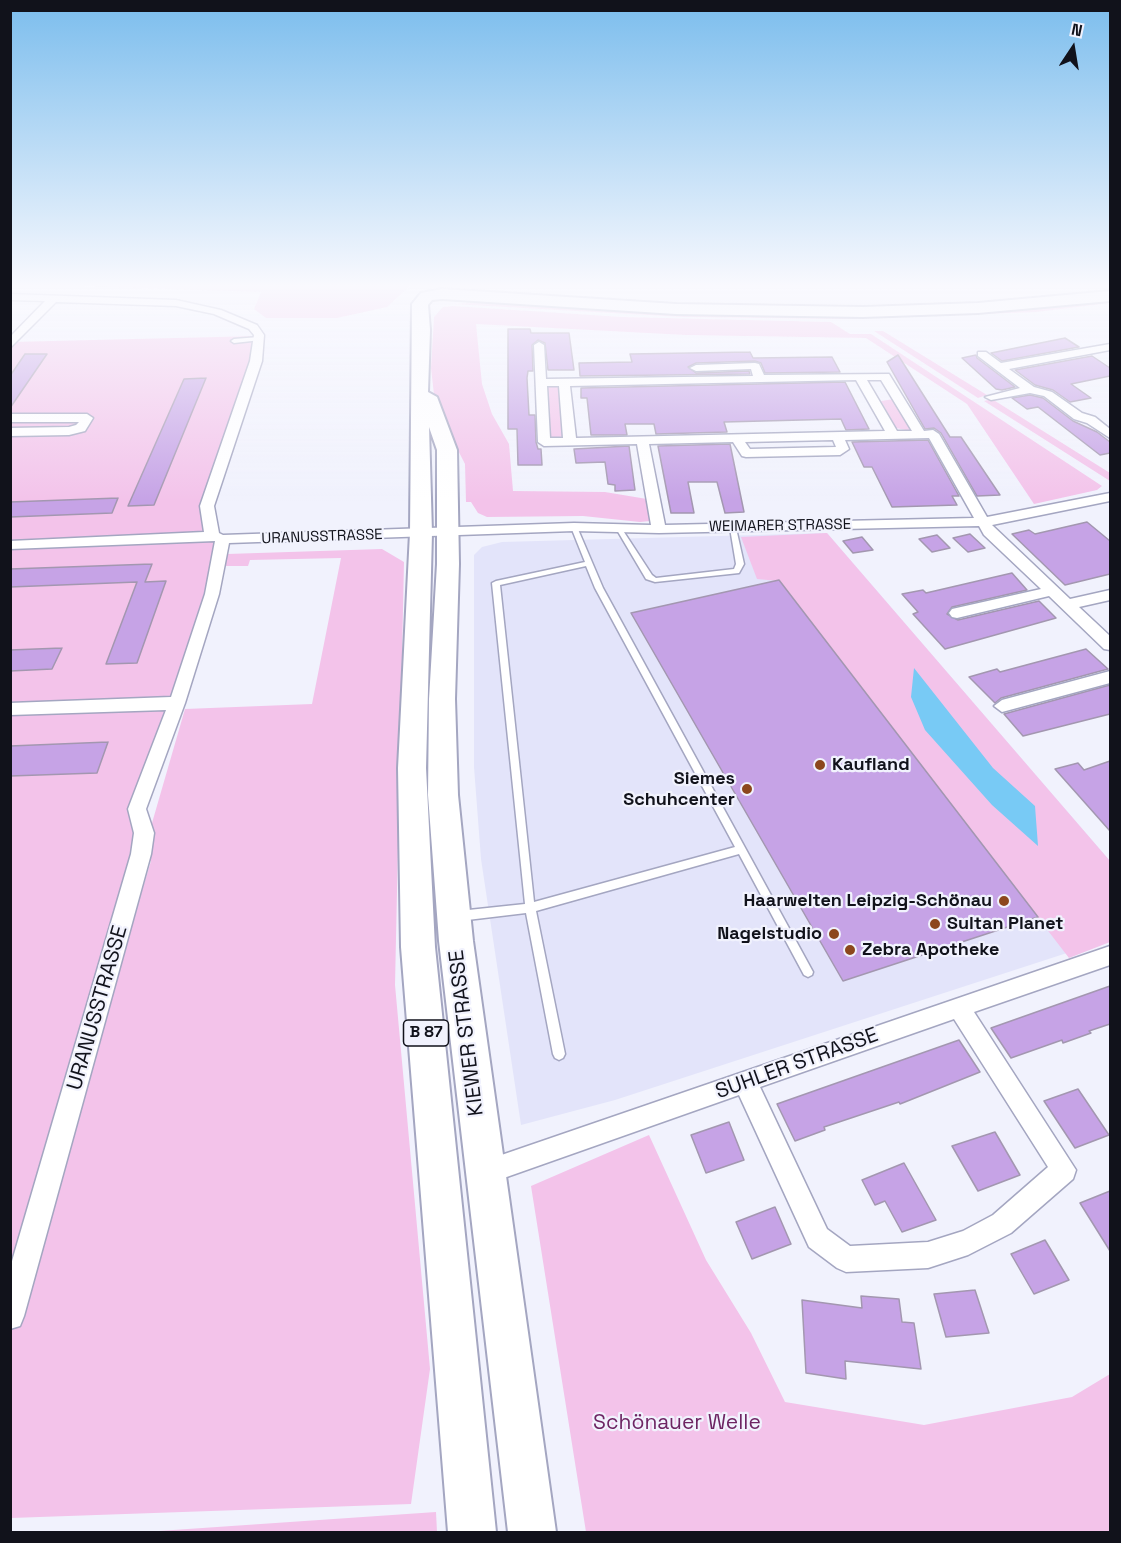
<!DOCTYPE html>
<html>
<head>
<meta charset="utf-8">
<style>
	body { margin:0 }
	#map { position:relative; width:1121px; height:1543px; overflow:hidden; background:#f1f2fd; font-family:"Space Grotesk",sans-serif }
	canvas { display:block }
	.frame { position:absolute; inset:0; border:12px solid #11121b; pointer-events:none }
	.north { position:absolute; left:1043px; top:18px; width:60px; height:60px; -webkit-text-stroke:4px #f1f2fd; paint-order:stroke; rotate:12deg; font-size:16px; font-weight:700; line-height:24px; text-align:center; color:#11121b }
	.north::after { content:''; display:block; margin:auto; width:21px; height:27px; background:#11121b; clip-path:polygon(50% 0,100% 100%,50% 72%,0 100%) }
</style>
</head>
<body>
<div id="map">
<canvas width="1121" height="1543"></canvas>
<div class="frame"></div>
<div class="north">N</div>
</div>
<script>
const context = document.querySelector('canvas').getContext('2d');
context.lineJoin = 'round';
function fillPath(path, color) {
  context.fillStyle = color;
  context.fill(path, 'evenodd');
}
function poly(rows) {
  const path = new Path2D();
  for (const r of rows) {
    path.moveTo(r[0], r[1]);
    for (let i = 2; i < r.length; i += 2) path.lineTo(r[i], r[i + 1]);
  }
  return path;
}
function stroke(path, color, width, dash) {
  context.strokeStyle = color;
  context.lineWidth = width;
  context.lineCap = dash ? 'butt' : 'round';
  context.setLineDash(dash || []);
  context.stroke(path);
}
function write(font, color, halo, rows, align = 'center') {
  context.font = font + ' "Space Grotesk",sans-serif';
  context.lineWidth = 4.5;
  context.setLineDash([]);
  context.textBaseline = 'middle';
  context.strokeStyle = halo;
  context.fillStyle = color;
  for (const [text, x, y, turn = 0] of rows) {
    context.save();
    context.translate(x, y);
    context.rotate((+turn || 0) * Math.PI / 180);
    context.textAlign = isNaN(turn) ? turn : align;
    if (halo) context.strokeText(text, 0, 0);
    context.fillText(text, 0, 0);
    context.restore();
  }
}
const built = poly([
	[827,533,1110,861,1110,939,615,1100,521,1125,481,859,474,767,474,555,482,547,502,542]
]);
const green = poly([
	[48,285,411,285,387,307,337,318,266,318,254,309,261,292],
	[1110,299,1110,303,1036,312,842,319,683,317,453,304,487,302,660,312,1083,302],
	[453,306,622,317,831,322,850,334,871,334,1102,486,1097,490,1034,504,967,404,866,338,686,335,476,324,482,384,492,414,509,444,513,491,605,492,647,499,650,521,640,522,583,516,487,517,478,513,471,502,466,502,465,464,438,411,434,395,431,368,434,317,443,307],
	[874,331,883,331,987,395,978,398],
	[257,336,256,348,207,506,212,536,223,539,212,594,137,809,144,833,11,1315,11,342],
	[555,386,559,388,563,436,552,439,548,437,544,388],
	[894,399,912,430,910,431,896,428,881,401],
	[992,399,1110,473,1110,481,984,401],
	[827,533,1110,861,1110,942,1069,958,779,581,757,579,741,537],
	[382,549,404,562,395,985,430,1369,411,1504,11,1518,11,1324,151,861,141,861,185,709,312,704,341,558,250,560,248,566,225,566,227,554],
	[649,1135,706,1260,751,1333,785,1402,924,1425,1072,1397,1110,1374,1110,1532,586,1532,531,1186],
	[436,1512,437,1532,144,1532]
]);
const water = poly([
	[914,668,993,768,1035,806,1038,846,992,805,925,730,911,697]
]);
const building = poly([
	[508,329,530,329,531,333,569,333,574,370,548,370,545,343,538,340,532,345,533,371,528,371,527,378,529,415,535,415,536,442,538,449,541,449,542,465,518,465,517,429,508,429,508,329],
	[1065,338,1079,347,1002,361,991,353,1065,338],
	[750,352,753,358,832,357,840,372,765,373,761,363,755,361,696,363,688,367,696,373,749,371,750,374,580,376,579,363,632,362,630,354,750,352],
	[25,354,47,354,10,408,10,376,25,354],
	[898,355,950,437,961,437,1000,495,977,496,941,433,934,428,925,429,887,362,898,355],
	[976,355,977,358,1015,387,1002,390,996,389,962,358,976,355],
	[1092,356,1110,368,1110,376,1071,384,1091,398,1070,402,1053,390,1035,385,1015,370,1092,356],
	[206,378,154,505,128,506,184,379,206,378],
	[845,382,869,429,846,430,841,419,724,422,727,432,656,434,654,424,625,424,627,435,591,435,587,398,581,398,581,388,845,382],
	[1030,395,1043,398,1073,421,1097,432,1110,442,1110,453,1100,455,1038,407,1027,409,1012,398,1030,395],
	[928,440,959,496,952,496,957,505,892,507,872,467,864,467,852,442,928,440],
	[730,444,744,512,725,513,717,482,688,482,694,513,671,513,658,446,730,444],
	[629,446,635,490,615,491,615,485,608,484,605,462,576,463,574,449,629,446],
	[118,498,112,513,10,517,10,502,118,498],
	[1087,522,1110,541,1110,574,1065,585,1012,534,1029,530,1035,534,1087,522],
	[970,534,985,548,968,552,953,538,970,534],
	[937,535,950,548,932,552,919,539,937,535],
	[862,537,873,550,853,553,843,541,862,537],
	[152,564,145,582,166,581,137,663,106,664,137,582,10,587,10,569,152,564],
	[1012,573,1027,590,952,607,947,614,958,620,1039,601,1056,618,945,649,913,614,918,612,902,594,923,590,926,593,1012,573],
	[779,580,1038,917,843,981,631,613,779,580],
	[62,648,52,669,10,671,10,650,62,648],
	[1086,649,1108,669,1001,698,995,703,969,677,997,669,1000,672,1086,649],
	[1110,685,1110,714,1023,736,1004,714,1110,685],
	[108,742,97,773,10,776,10,746,108,742],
	[1110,761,1110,831,1055,769,1078,763,1084,770,1110,761],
	[1110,986,1110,1024,1089,1031,1091,1033,1063,1043,1062,1040,1011,1058,991,1028,1110,986],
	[959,1040,980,1072,900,1104,899,1102,824,1127,825,1130,795,1141,777,1104,959,1040],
	[1078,1089,1109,1135,1075,1148,1044,1101,1078,1089],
	[729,1122,744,1160,706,1173,691,1135,729,1122],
	[995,1132,1020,1175,978,1191,952,1146,995,1132],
	[904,1163,936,1220,902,1232,885,1201,875,1205,862,1180,904,1163],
	[1110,1191,1110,1251,1080,1203,1110,1191],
	[775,1207,791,1244,752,1259,736,1222,775,1207],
	[1045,1240,1069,1280,1034,1294,1011,1254,1045,1240],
	[975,1290,989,1333,946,1337,934,1294,975,1290],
	[861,1296,899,1299,902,1322,914,1323,921,1369,845,1361,846,1379,806,1373,802,1300,862,1308,861,1296]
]);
const service = poly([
	[259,337,262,339,261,340,234,343,231,341,234,339,259,337],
	[574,525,577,527,603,588,813,972,812,975,808,977,804,975,739,854,536,911,565,1054,563,1058,559,1060,555,1058,553,1054,526,913,459,921,455,919,454,916,455,913,459,911,525,904,492,583,496,581,585,562,571,527,574,525],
	[586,566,595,588,735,847,534,902,500,585,586,566],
	[733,526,736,528,744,564,739,573,655,582,646,579,617,530,618,529,622,529,652,575,656,578,734,569,736,564,730,528,733,526]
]);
const minor = poly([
	[10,294,176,300,221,310,257,325,264,335,262,361,214,506,219,533,223,535,574,523,651,525,637,444,544,446,538,442,534,345,539,342,544,345,546,379,753,376,751,369,696,371,690,368,696,365,755,363,759,364,764,375,889,374,924,431,933,430,939,434,987,517,1110,493,1110,501,992,525,1070,599,1110,590,1110,600,1079,607,1110,636,1110,650,1104,649,1049,596,957,618,952,617,949,613,952,609,1041,589,984,535,979,526,659,533,574,531,229,543,219,594,185,703,146,809,154,833,151,854,24,1316,20,1326,10,1329,10,1268,131,854,134,833,128,809,166,710,10,715,10,703,171,697,205,594,215,541,10,549,10,541,204,532,200,506,250,361,254,335,249,329,214,314,176,306,56,302,10,348,10,337,45,301,10,300,10,294],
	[856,380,885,431,576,438,570,386,856,380],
	[867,380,881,380,912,431,897,431,867,380],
	[547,386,559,386,563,438,550,438,547,386],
	[929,438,974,518,665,525,649,444,733,442,742,456,746,457,840,455,849,449,845,440,929,438],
	[833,440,836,447,750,449,745,442,833,440],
	[1110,344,1110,350,1009,369,1034,387,1052,392,1082,413,1095,417,1110,429,1110,438,1087,423,1074,419,1044,396,1030,393,991,400,985,397,1020,388,978,356,978,352,986,352,1001,363,1110,344],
	[10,414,87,414,93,418,85,431,69,435,10,436,10,428,69,427,76,425,79,422,10,422,10,414],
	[1110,671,1110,683,1002,712,994,706,1002,700,1110,671],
	[1110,946,1110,965,974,1012,1076,1170,1073,1179,1011,1233,968,1255,928,1268,846,1272,837,1268,809,1247,739,1095,484,1185,475,1182,472,1173,475,1164,484,1161,1110,946],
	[954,1019,1048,1167,993,1215,963,1231,928,1242,850,1246,827,1229,760,1087,954,1019]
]);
const primary = poly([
	[442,289,676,304,863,307,978,303,1110,291,1110,301,978,313,863,317,676,314,442,299,432,300,428,305,430,330,428,392,437,397,457,450,459,564,455,699,458,795,473,941,556,1532,508,1532,439,941,428,795,429,699,437,564,437,450,429,427,432,533,426,768,435,947,496,1532,448,1532,401,947,398,768,410,533,412,304,421,293,442,289]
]);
const markers = [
	[820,765,6,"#8c471d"],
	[747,789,6,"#8c471d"],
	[1004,901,6,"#8c471d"],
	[935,924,6,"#8c471d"],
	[834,934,6,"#8c471d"],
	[850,950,6,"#8c471d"]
];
const farStreetnames = [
	["WEIMARER STRASSE",780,526,-1],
	["URANUSSTRASSE",322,537,-2]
];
const shields = [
	[426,1033,45]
];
const shieldNames = [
	["B 87",426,1033]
];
const poiNames = [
	["Kaufland",832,765],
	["Siemes",735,779,"right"],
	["Schuhcenter",735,800,"right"],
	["Haarwelten Leipzig-Schönau",992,901,"right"],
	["Sultan Planet",947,924],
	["Nagelstudio",822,934,"right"],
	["Zebra Apotheke",862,950]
];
const nearStreetnames = [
	["URANUSSTRASSE",98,1008,-74],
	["KIEWER STRASSE",467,1033,-97],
	["SUHLER STRASSE",797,1064,-20]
];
const nearParknames = [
	["Schönauer Welle",677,1423]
];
fillPath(built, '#e3e4fa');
fillPath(green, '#f3c3ea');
fillPath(water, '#78caf5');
fillPath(building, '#c6a3e6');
stroke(building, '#a397b0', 1.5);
stroke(service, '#a4a6c1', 3);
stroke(minor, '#a4a6c1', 3);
stroke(primary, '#a4a6c1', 4);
fillPath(service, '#fff');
fillPath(minor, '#fff');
fillPath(primary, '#fff');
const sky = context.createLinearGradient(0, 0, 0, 501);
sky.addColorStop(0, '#7bbded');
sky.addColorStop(0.57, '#f9f9fe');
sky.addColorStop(1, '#f9f9fe00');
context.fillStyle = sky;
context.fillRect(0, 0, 1121, 501);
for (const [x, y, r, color] of markers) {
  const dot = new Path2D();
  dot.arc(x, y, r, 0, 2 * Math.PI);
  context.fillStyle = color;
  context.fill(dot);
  stroke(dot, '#f1f2fd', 2);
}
write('15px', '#11121b', '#f1f2fd', farStreetnames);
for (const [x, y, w] of shields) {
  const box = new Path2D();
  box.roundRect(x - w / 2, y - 13, w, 26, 4.5);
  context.fillStyle = '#f1f2fd';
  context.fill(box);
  stroke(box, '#11121b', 1.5);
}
write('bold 16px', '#11121b', null, shieldNames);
write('bold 18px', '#11121b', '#f1f2fd', poiNames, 'left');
write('21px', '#11121b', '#f1f2fd', nearStreetnames);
write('21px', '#6d2463', '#f1f2fd', nearParknames);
</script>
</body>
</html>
